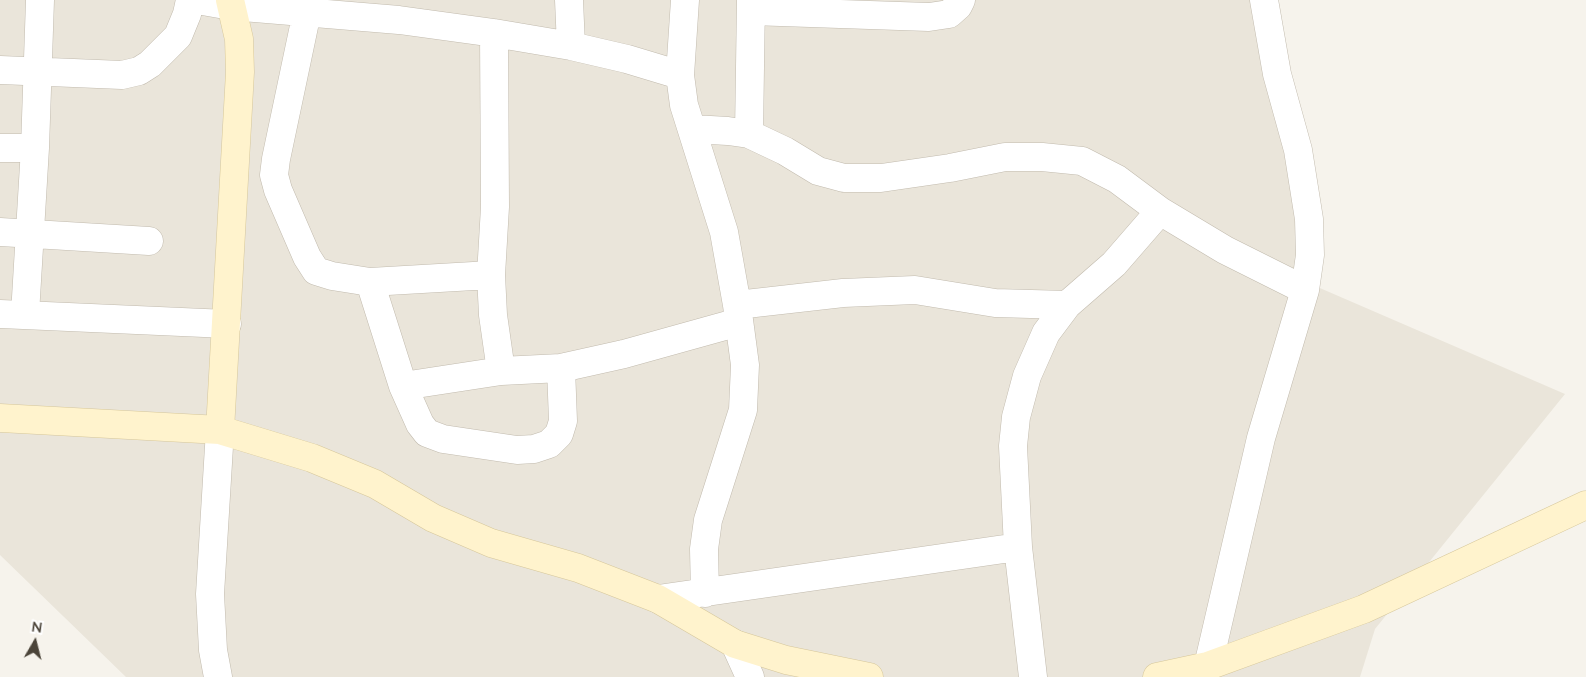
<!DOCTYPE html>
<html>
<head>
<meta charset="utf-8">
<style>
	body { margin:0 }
	#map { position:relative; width:1586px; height:677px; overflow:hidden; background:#f6f3ec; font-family:Lato,sans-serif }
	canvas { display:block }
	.north { position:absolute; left:10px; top:617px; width:50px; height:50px; -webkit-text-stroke:4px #fff; paint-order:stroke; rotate:8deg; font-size:14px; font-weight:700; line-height:20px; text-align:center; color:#4b4439 }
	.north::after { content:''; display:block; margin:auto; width:18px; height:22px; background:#4b4439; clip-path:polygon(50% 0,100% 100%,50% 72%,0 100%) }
</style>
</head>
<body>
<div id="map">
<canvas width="1586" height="677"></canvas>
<div class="north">N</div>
</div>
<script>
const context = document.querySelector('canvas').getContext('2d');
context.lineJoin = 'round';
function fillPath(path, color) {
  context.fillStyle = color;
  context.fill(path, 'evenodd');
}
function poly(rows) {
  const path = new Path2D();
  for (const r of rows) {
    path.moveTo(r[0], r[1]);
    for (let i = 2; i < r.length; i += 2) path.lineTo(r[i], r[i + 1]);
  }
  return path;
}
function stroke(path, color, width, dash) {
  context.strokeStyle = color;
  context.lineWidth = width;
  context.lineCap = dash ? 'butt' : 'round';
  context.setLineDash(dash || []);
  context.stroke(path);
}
const residential = poly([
	[0,0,1259,0,1306,198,1299,279,1565,394,1375,629,1360,677,126,677,0,555]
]);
const street = poly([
	[197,0,231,6,399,20,494,33,571,46,627,59,680,75],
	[569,0,571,46],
	[685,0,680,75,684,105,724,232,737,305,745,365,743,410,708,520,704,549,705,593],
	[751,11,929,17,949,14,958,6,961,0],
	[307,12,276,159,274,175,278,190,307,257,316,271,332,276,370,282,491,275],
	[494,33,495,207,491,275,493,315,501,371],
	[0,70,122,75,139,71,150,64,178,36,187,14,190,0],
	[692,129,728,131,749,134,785,151,818,171,844,178,881,178,950,168,1005,157,1042,157,1082,161,1117,179,1160,211,1225,250,1305,290],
	[749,134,751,0],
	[0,148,35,148],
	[0,232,149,241],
	[370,282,403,386,420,424,427,433,443,439,517,450,534,449,549,444,559,434,563,421,561,368],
	[737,305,843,293,915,290,995,303,1067,305],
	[0,314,227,324],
	[25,314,35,148,40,0],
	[403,386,501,371,561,368,624,354,739,322],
	[658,599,1018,547],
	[735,644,750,677],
	[1208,666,1261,438,1305,290,1310,255,1309,219,1298,150,1277,74,1264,0],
	[218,677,213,650,210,594,220,430],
	[1033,677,1018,547,1013,446,1016,417,1027,376,1046,333,1067,305,1114,264,1160,211]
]);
const secondary = poly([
	[0,418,220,430,312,458,375,484,433,518,491,543,578,568,658,599,735,644,786,660,869,677],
	[220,430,240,72,239,39,230,0],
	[1157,677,1208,666,1364,609,1586,505]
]);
fillPath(residential, '#eae5da');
stroke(street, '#c2bbae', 29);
stroke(secondary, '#d6c79b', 29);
stroke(street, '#fff', 28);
stroke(secondary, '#fff3cd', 28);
</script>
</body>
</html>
